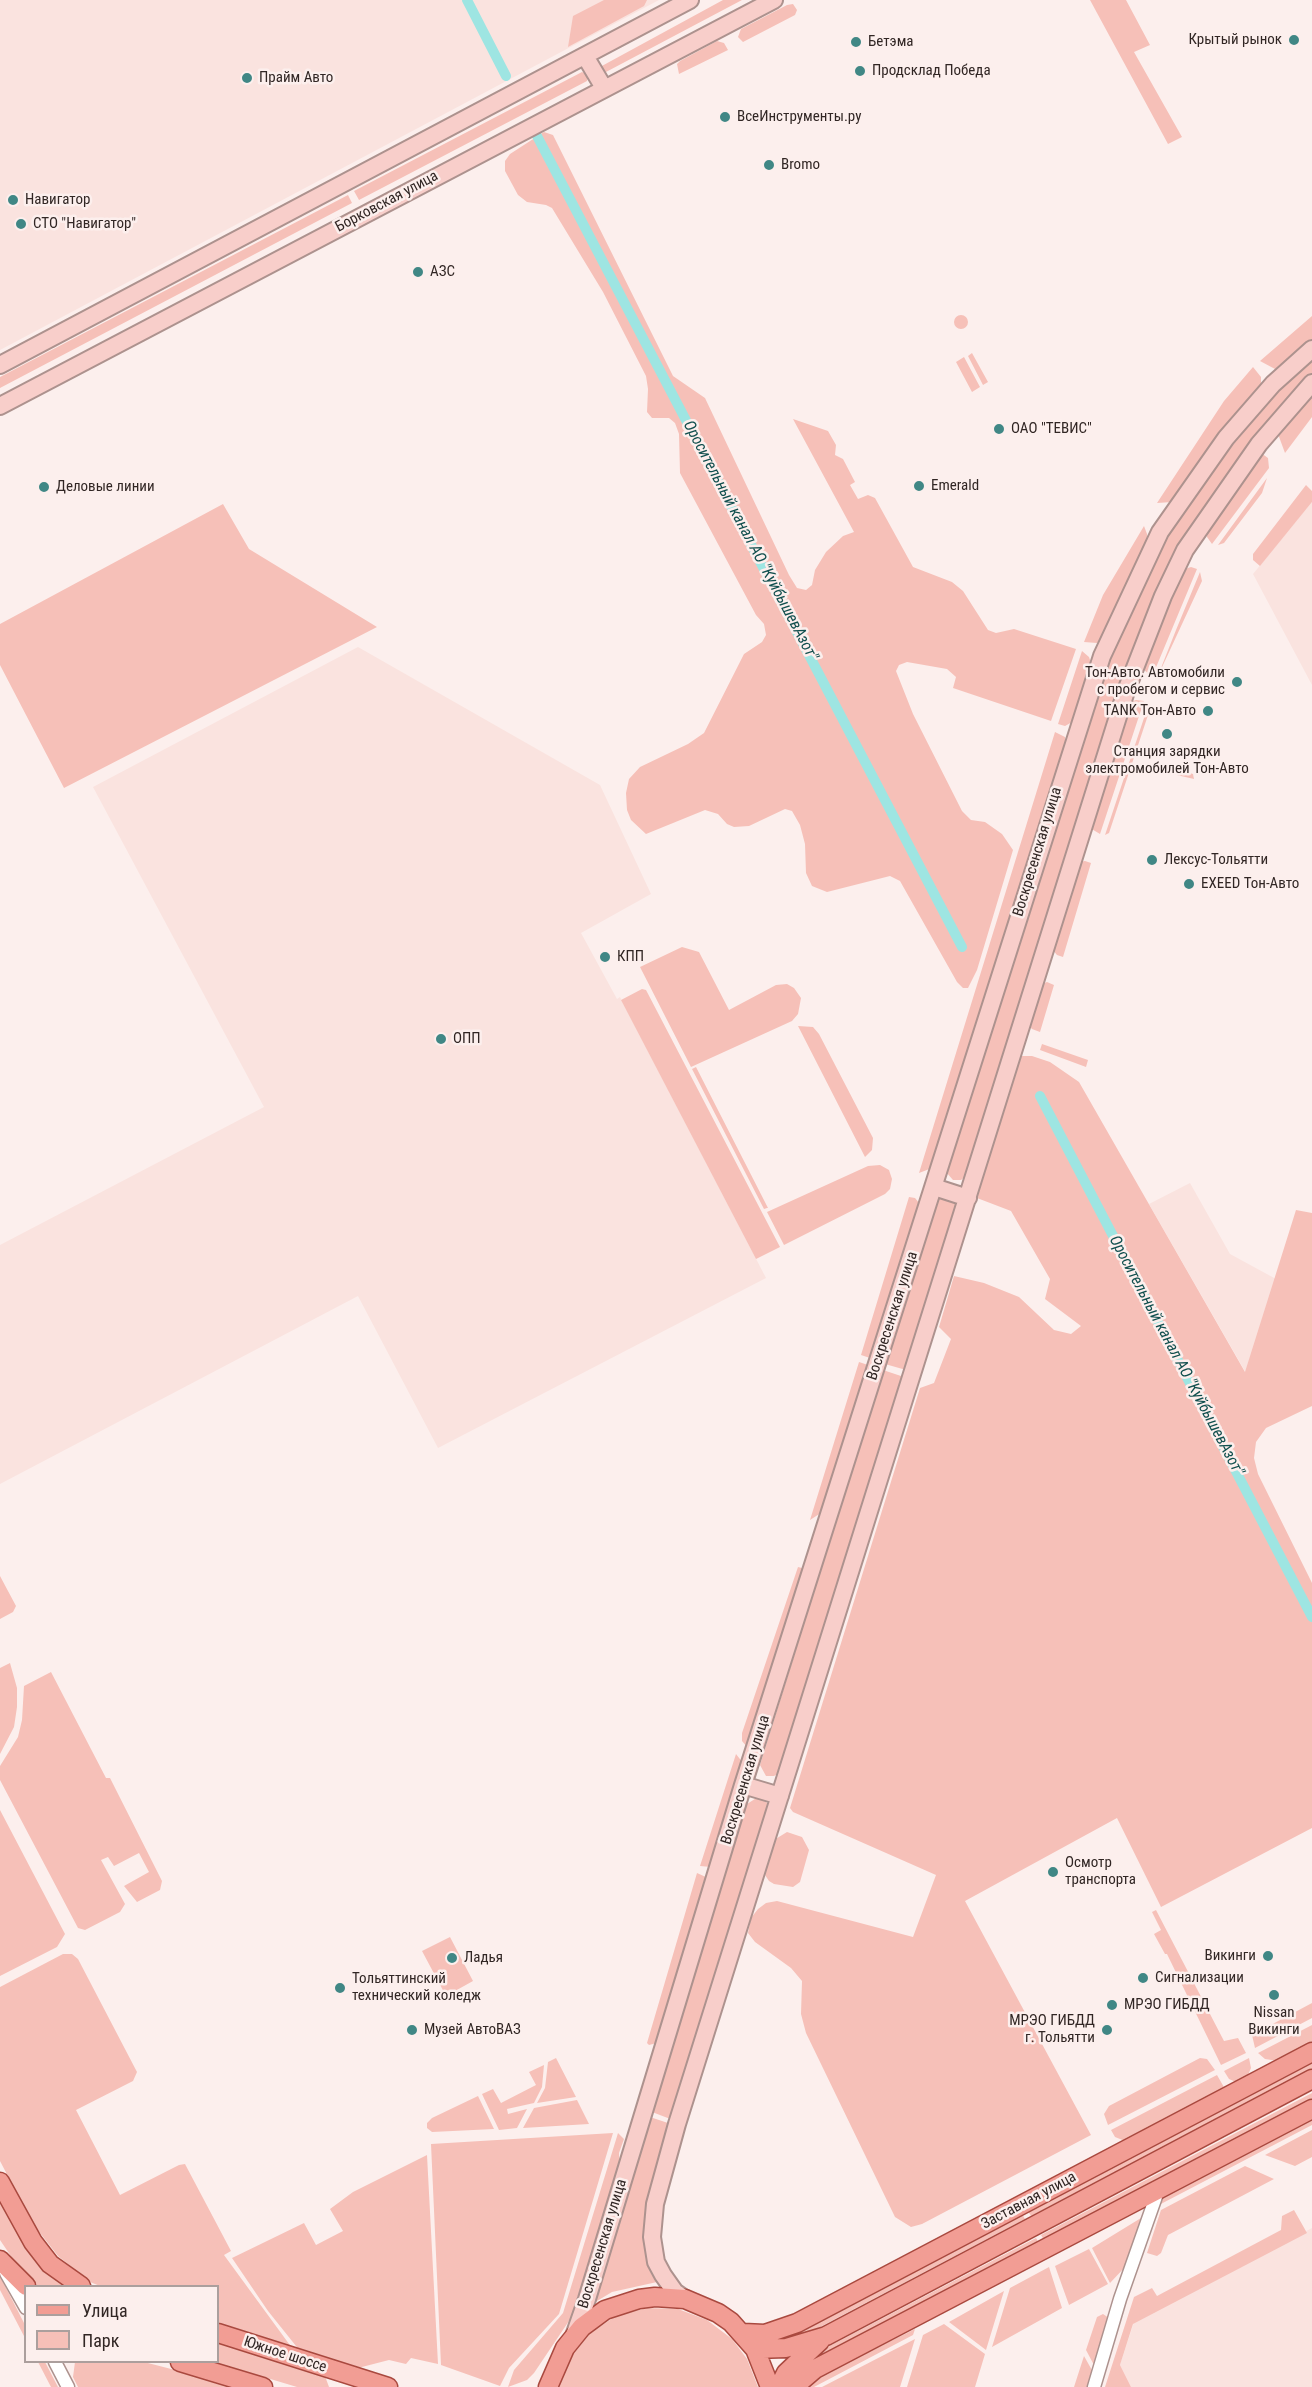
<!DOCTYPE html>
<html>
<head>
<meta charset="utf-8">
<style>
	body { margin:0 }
	#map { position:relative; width:1312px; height:2387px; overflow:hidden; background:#fcefed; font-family:"Roboto Condensed",sans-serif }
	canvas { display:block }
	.legend { position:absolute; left:24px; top:2285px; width:195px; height:78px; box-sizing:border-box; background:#fcefed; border:2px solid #ab9f9d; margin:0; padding:8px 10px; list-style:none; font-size:18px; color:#312624 }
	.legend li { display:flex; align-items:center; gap:12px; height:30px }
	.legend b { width:30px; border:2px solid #ab9f9d }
</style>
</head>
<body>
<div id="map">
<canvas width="1312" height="2387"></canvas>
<ul class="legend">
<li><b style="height:8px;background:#f29d94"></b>Улица</li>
<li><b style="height:16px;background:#f6c0b8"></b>Парк</li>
</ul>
</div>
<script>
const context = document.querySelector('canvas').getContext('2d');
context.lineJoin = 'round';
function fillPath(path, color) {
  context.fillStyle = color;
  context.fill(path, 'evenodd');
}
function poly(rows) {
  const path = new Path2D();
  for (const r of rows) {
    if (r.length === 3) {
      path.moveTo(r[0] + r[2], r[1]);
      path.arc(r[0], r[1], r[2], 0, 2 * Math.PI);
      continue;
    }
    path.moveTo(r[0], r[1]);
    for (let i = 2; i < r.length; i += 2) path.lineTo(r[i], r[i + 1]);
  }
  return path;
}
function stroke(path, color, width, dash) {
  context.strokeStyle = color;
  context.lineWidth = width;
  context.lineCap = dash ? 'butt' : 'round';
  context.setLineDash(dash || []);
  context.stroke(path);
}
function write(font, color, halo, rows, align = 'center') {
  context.font = font + ' "Roboto Condensed",sans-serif';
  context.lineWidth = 5;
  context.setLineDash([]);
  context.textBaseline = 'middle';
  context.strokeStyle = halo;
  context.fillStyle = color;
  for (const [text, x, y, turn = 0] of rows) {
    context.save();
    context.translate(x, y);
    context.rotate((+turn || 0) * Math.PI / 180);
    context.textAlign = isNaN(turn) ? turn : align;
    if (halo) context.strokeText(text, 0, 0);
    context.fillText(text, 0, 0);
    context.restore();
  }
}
const built = poly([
	[0,0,659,0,0,350],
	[1312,502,1312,685,1253,574],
	[358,647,600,785,651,894,581,933,617,999,620,997,766,1278,438,1448,358,1296,0,1484,0,1245,264,1107,93,787],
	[1190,1183,1230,1254,1276,1279,1246,1373,1149,1204],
	[1312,2228,1312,2387,1131,2387,1120,2365,1134,2322]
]);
const green = poly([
	[604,0,647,0,644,6,568,47,573,16],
	[723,0,742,0,606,72,600,67],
	[1090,0,1126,0,1150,45,1134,52,1182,137,1168,144],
	[793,4,797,10,795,15,743,42,738,37,741,29,787,5],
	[717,41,724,43,728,50,679,74,677,64,680,61],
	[582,72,588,75,587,81,359,200,354,191],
	[544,132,553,135,673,376,705,398,789,575,797,588,806,590,812,585,815,570,826,552,843,536,854,532,793,419,828,431,836,445,835,455,843,459,855,482,850,485,858,499,868,495,875,498,913,567,952,582,963,591,988,630,996,633,1014,629,1076,649,1051,721,953,688,956,677,947,669,907,662,899,665,896,671,913,714,962,811,971,820,985,822,1002,834,1013,850,977,970,968,988,963,988,957,982,900,881,890,876,827,892,812,886,806,873,805,844,800,825,792,811,785,809,749,826,734,827,727,824,718,814,705,810,646,834,631,820,627,810,626,793,629,779,640,767,688,744,704,733,744,654,762,642,766,635,764,624,756,615,680,473,679,434,675,423,669,418,652,418,647,412,648,389,646,376,603,292,552,208,546,205,527,202,518,195,505,171,505,161,510,154],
	[348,195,352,203,0,388,0,377],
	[961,322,7],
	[1312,316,1312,341,1283,366,1275,369,1260,361],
	[972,353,988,382,983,385,968,356],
	[1312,356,1312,375,1177,554,967,1175,961,1180,953,1180,946,1172,1096,691,1119,631,1167,533,1236,436,1267,400],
	[964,357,980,387,972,392,956,362],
	[1253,367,1261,377,1261,387,1172,502,1157,503,1224,401],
	[1312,392,1312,417,1285,453,1278,434],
	[1261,453,1268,458,1269,468,1212,544,1207,537,1207,530],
	[1267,478,1262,493,1224,543,1218,545],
	[1306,485,1312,491,1312,502,1260,566,1253,560,1253,554],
	[223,504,249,549,377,627,64,788,0,665,0,624],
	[1144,526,1147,534,1147,545,1102,639,1097,643,1084,642,1103,595],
	[1191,567,1197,569,1152,677,1142,668,1161,614,1185,569],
	[1200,572,1202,581,1157,678,1176,630],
	[1082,651,1089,657,1092,666,1074,721,1065,726,1058,724],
	[1136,700,1144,701,1100,834,1090,828,1129,703],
	[1149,703,1151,706,1109,833,1105,835],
	[1055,732,1065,737,1067,744,932,1168,919,1173],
	[1156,764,1193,774,1194,779,1155,770],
	[1085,861,1091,863,1063,957,1057,955,1052,949,1079,862],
	[682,947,699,952,729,1010,776,985,787,984,794,988,801,998,798,1014,792,1021,691,1067,640,967],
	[1047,982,1054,985,1040,1032,1032,1029,1028,1025,1042,984],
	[642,989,646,990,780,1247,756,1259,621,1000],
	[798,1026,813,1027,819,1034,873,1138,872,1150,865,1157],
	[1042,1044,1088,1060,1086,1067,1040,1050],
	[1022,1056,1032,1056,1050,1062,1079,1082,1245,1372,1296,1210,1312,1213,1312,1406,1266,1428,1256,1442,1254,1458,1258,1474,1312,1583,1312,1828,1161,1907,1117,1818,965,1901,1091,2135,922,2224,911,2227,895,2217,806,2033,801,2014,802,1981,791,1968,755,1942,748,1933,751,1918,758,1909,766,1903,777,1901,913,1937,936,1875,793,1812,790,1808,920,1388,934,1383,951,1339,939,1327,954,1276,984,1283,1019,1297,1054,1330,1071,1334,1081,1326,1045,1299,1050,1279,1011,1211,977,1198,1017,1058],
	[696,1067,768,1208,767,1208,764,1209,692,1069],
	[880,1165,889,1170,892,1179,890,1189,885,1194,784,1245,767,1212,868,1166],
	[939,1196,957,1202,957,1205,906,1370,885,1364],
	[909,1197,915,1198,920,1204,873,1359,861,1355],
	[859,1362,871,1366,827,1509,810,1520],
	[883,1370,904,1377,781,1772,774,1776,766,1776,760,1765],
	[798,1567,802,1568,802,1585,748,1748,742,1741,742,1733],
	[0,1576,16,1606,13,1612,0,1619],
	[10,1663,17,1688,17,1707,14,1727,0,1754,0,1668],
	[51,1672,106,1778,110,1778,162,1881,160,1890,137,1902,124,1886,149,1872,139,1853,114,1866,108,1857,101,1860,125,1904,120,1912,85,1930,78,1928,0,1780,0,1766,18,1737,22,1720,24,1686],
	[736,1754,743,1763,711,1867,700,1866],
	[758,1797,769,1804,673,2120,652,2112,747,1804],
	[0,1810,65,1934,57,1947,0,1976],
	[787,1832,802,1837,809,1850,800,1882,793,1887,774,1884,769,1881,765,1875,774,1840],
	[697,1873,708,1878,657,2043,649,2045,647,2043],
	[1156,1910,1224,2041,1238,2038,1246,2053,1221,2065,1167,1954,1165,1954,1154,1934,1161,1930,1152,1912],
	[450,1937,473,1981,446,1996,422,1951],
	[63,1954,72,1954,78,1959,137,2072,133,2081,76,2110,120,2195,179,2165,185,2164,231,2251,224,2255,292,2348,218,2326,218,2286,100,2286,90,2282,58,2256,33,2224,0,2161,0,1987],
	[1312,2003,1312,2018,1255,2048,1252,2035],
	[1312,2025,1312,2043,1278,2061,1265,2059,1258,2053],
	[556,2058,576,2097,537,2103,545,2088,548,2062],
	[1200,2058,1207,2059,1215,2070,1108,2125,1104,2114,1109,2106],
	[1249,2058,1251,2068,1247,2077,1236,2082,1229,2079,1224,2071],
	[1312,2061,1312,2069,1031,2216,1028,2211],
	[544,2065,542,2087,534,2103,507,2109,508,2114,527,2109,517,2128,499,2130,482,2094,493,2089,501,2103,536,2085,529,2072],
	[1217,2075,1225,2089,1125,2141,1115,2137,1111,2130],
	[1312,2093,1312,2100,1044,2240,1041,2235],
	[478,2096,494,2129,432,2132,427,2128,427,2123,432,2118],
	[577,2100,589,2124,523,2128,534,2108],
	[650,2117,671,2124,648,2264,657,2282,612,2292,592,2304],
	[1312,2118,1312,2125,1157,2206,1159,2198],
	[1312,2130,1312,2157,1295,2166,1265,2155],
	[613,2133,559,2314,509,2368,500,2386,441,2365,431,2144],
	[618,2133,624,2139,619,2153,620,2175,577,2309,534,2373,527,2380,508,2387,514,2370,563,2313],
	[427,2155,438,2364,411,2358,406,2364,389,2360,358,2368,300,2351,268,2311,232,2258,304,2223,316,2245,343,2231,330,2209,353,2192],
	[1245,2166,1274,2179,1168,2235,1161,2253,1157,2256,1147,2253,1161,2210],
	[0,2199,48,2272,65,2286,37,2286,19,2268,0,2240],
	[1294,2210,1307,2233,1133,2324,1120,2365,1131,2387,1105,2387,1134,2297,1152,2288,1157,2296,1281,2230,1282,2216],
	[1022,2214,1025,2219,801,2337,795,2336,798,2332],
	[1141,2218,1126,2266,1110,2283,1092,2248],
	[1036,2238,1039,2243,820,2358,817,2356,820,2351],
	[1089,2249,1108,2284,1069,2305,1055,2266],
	[1049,2267,1062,2308,992,2347,1010,2288],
	[0,2276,25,2325,25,2338,0,2290],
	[1004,2291,986,2350,949,2322],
	[647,2308,678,2309,707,2320,732,2339,747,2359,758,2387,558,2387,570,2357,590,2333,616,2316],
	[1103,2314,1109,2318,1095,2367,1086,2350,1097,2317],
	[944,2324,985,2354,975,2387,907,2387,923,2335],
	[915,2329,913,2335,814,2387,805,2387,814,2379],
	[915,2339,900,2387,822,2387],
	[218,2342,325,2376,329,2387,297,2387,214,2362,218,2362],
	[1084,2356,1093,2372,1088,2387,1074,2387],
	[38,2362,45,2362,58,2387,51,2387],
	[75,2362,144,2362,241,2387,78,2387,73,2377]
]);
const canal = poly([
	[467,0,506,76],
	[537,136,962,947],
	[1040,1096,1312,1617]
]);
const minor = poly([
	[6,2273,26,2308],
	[55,2362,68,2387],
	[1094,2387,1120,2299,1159,2188]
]);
const secondary = poly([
	[585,56,604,88],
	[0,365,690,0],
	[0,406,774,0],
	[934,1187,968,1198],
	[743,1785,780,1796],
	[685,2299,675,2292,663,2275,656,2262,652,2237,655,2204,677,2124,1126,691,1163,596,1185,550,1259,444,1312,383],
	[574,2336,587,2299,743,1785,1102,656,1160,532,1226,438,1273,384,1312,349]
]);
const primary = poly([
	[0,2182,33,2242,50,2264,81,2286],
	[0,2260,26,2286],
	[218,2333,388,2387],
	[743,2333,765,2334,797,2323,1312,2052],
	[755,2349,786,2348,826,2336,1312,2079],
	[180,2362,263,2387],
	[548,2387,565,2348,582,2327,605,2310,639,2299,655,2297,685,2299,718,2313,731,2322,755,2349,770,2387],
	[779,2387,786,2373,820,2341],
	[794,2387,815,2369,1312,2109]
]);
const markers = [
	[1294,40,6,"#408785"],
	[856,42,6,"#408785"],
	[860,71,6,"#408785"],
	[247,78,6,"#408785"],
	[725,117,6,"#408785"],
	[769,165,6,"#408785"],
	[13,200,6,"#408785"],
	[21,224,6,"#408785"],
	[418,272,6,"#408785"],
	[999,429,6,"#408785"],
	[919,486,6,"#408785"],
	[44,487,6,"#408785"],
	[1237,682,6,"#408785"],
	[1208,711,6,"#408785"],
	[1167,734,6,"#408785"],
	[1152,860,6,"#408785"],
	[1189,884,6,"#408785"],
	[605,957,6,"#408785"],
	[441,1039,6,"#408785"],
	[1053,1872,6,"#408785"],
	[1268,1956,6,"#408785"],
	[452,1958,6,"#408785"],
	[1143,1978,6,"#408785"],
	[340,1988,6,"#408785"],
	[1274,1995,6,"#408785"],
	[1112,2005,6,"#408785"],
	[412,2030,6,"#408785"],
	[1107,2030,6,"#408785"]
];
const poiNames = [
	["Крытый рынок",1282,40,"right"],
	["Бетэма",868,42],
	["Продсклад Победа",872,71],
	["Прайм Авто",259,78],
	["ВсеИнструменты.ру",737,117],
	["Bromo",781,165],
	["Навигатор",25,200],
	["СТО \"Навигатор\"",33,224],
	["АЗС",430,272],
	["ОАО \"ТЕВИС\"",1011,429],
	["Emerald",931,486],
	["Деловые линии",56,487],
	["Тон-Авто. Автомобили",1225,673,"right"],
	["с пробегом и сервис",1225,690,"right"],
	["TANK Тон-Авто",1196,711,"right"],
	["Станция зарядки",1167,752,"center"],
	["электромобилей Тон-Авто",1167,769,"center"],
	["Лексус-Тольятти",1164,860],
	["EXEED Тон-Авто",1201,884],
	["КПП",617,957],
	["ОПП",453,1039],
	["Осмотр",1065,1863],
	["транспорта",1065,1880],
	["Викинги",1256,1956,"right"],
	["Ладья",464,1958],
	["Сигнализации",1155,1978],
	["Тольяттинский",352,1979],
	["технический коледж",352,1996],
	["МРЭО ГИБДД",1124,2005],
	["Nissan",1274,2013,"center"],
	["Викинги",1274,2030,"center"],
	["МРЭО ГИБДД",1095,2021,"right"],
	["г. Тольятти",1095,2038,"right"],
	["Музей АвтоВАЗ",424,2030]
];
const streetNames = [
	["Борковская улица",387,202,-28],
	["Воскресенская улица",1038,852,-73],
	["Воскресенская улица",893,1316,-72],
	["Воскресенская улица",746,1780,-73],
	["Заставная улица",1029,2201,-28],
	["Воскресенская улица",603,2244,-73],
	["Южное шоссе",285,2355,18]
];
const waterNames = [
	["Оросительный канал АО \"КуйбышевАзот\"",750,541,62],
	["Оросительный канал АО \"КуйбышевАзот\"",1176,1356,62]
];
fillPath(built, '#fae3df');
fillPath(green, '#f6c0b8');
stroke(canal, '#9ee5e2', 10);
stroke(minor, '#ad928e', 15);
stroke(secondary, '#ad928e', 20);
stroke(primary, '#a9493f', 21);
stroke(minor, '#fff', 12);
stroke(secondary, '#f8ceca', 16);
stroke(primary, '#f29d94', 18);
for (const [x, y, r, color] of markers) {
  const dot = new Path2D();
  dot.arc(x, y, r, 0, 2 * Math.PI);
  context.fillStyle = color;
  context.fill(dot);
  stroke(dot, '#fcefed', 2);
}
write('15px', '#312624', '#fcefed', poiNames, 'left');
write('15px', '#312624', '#fcefed', streetNames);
write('italic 16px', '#114f4e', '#fcefed', waterNames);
</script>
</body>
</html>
